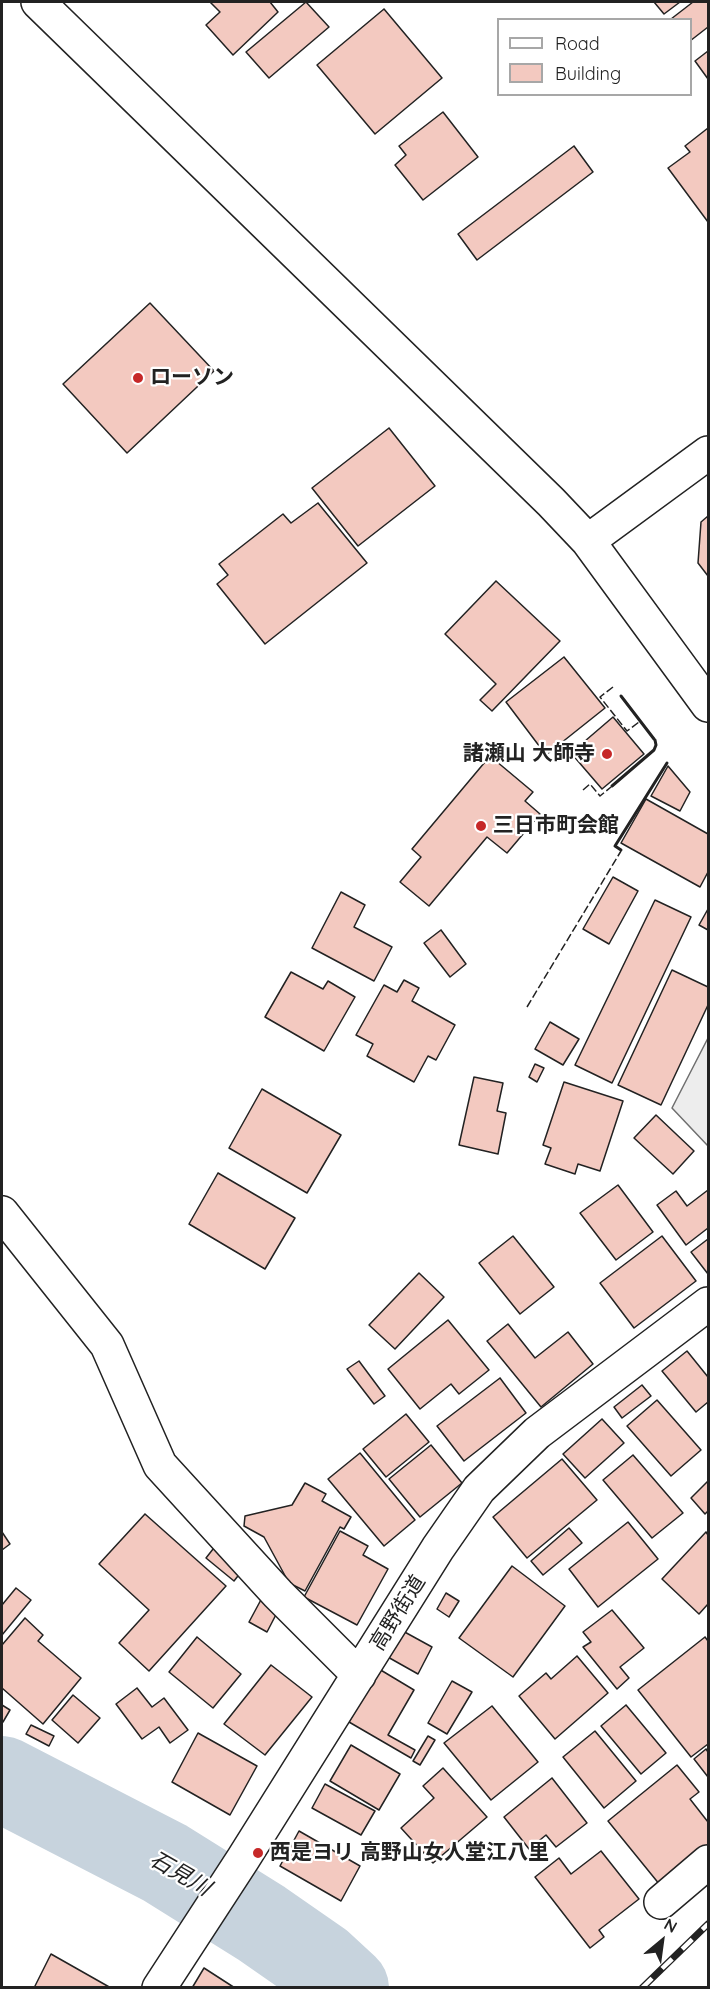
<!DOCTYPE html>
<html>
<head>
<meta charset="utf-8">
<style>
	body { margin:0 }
	#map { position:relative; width:710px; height:1989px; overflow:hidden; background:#fff; font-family:Quicksand,sans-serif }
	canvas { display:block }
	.frame { position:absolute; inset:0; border:3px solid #222; pointer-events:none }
	.legend { position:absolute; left:497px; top:18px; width:195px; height:78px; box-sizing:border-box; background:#fff; border:2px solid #a7a7a7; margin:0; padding:8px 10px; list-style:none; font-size:18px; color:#222 }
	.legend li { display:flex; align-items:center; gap:12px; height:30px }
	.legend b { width:30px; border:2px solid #a7a7a7 }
	.north { position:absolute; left:632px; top:1911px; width:60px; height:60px; -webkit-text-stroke:4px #fff; paint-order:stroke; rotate:29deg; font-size:16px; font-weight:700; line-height:24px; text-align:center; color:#222 }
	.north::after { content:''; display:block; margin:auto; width:21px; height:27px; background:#222; clip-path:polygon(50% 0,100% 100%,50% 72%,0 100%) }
</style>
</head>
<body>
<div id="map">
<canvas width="710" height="1989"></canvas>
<div class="frame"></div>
<ul class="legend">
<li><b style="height:8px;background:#fff"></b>Road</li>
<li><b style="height:16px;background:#f3c9c0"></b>Building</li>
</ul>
<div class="north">N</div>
</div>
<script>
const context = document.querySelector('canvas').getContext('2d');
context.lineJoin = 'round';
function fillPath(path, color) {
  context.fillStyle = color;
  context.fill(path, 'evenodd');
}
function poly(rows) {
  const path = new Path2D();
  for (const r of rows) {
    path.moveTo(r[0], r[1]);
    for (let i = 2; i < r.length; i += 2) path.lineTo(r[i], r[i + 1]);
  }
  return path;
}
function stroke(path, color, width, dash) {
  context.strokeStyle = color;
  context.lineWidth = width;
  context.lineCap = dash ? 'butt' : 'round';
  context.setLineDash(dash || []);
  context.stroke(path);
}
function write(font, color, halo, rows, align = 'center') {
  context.font = font + ' Quicksand,"Noto Sans JP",sans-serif';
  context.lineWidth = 4.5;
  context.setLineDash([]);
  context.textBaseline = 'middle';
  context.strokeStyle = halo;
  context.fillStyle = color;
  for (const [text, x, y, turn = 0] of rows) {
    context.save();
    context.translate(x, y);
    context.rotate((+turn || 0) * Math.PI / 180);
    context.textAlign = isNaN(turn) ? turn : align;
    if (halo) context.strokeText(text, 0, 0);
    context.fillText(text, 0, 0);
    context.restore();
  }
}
const parking = poly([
	[708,1038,708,1146,672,1108,708,1038]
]);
const river = poly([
	[2,1779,165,1863,261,1923,320,1964,346,1988]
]);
const building = poly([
	[210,2,270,2,278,12,233,55,206,25,220,12,210,2],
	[306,2,329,27,269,78,246,52,306,2],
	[654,2,680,2,664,14,654,2],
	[693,2,708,2,708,27,690,41,690,20,671,19,693,2],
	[384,9,442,78,375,134,317,65,384,9],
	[708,51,708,79,695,61,708,51],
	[443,112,478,157,423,200,395,165,406,155,399,146,443,112],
	[708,128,708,222,668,168,690,152,685,146,708,128],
	[574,146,593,172,477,260,458,234,574,146],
	[150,303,214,371,127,453,63,384,150,303],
	[389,428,435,486,358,546,312,488,389,428],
	[318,503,367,563,265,644,217,584,228,575,219,564,283,514,291,523,318,503],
	[708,516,708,576,698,563,701,522,708,516],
	[496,581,560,641,492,711,480,700,496,684,445,634,496,581],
	[564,657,605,708,546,755,506,702,564,657],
	[613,717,644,754,602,789,571,753,613,717],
	[490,756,533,792,525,801,540,814,507,853,487,837,429,906,400,882,421,857,412,849,490,756],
	[668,766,690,792,680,811,651,796,668,766],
	[646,799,708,834,708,872,700,887,621,843,646,799],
	[613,877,638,891,609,944,583,929,613,877],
	[341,892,365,905,354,927,392,947,374,981,312,948,341,892],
	[655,900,691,917,612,1083,575,1065,655,900],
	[708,909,708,930,699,925,708,909],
	[441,930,466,964,450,977,424,943,441,930],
	[672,970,708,987,708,1005,661,1105,618,1085,672,970],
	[291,972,323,989,328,981,355,997,324,1051,265,1017,291,972],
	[404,980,419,988,412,1001,455,1025,436,1060,428,1056,414,1082,367,1056,373,1044,356,1035,384,985,397,992,404,980],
	[550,1022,579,1039,563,1065,535,1049,550,1022],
	[535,1064,544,1068,537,1082,529,1077,535,1064],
	[474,1077,503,1083,497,1111,506,1113,498,1154,459,1145,474,1077],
	[564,1082,623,1101,600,1171,578,1164,575,1174,545,1164,551,1148,543,1145,564,1082],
	[262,1089,341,1135,307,1193,229,1148,262,1089],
	[656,1115,694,1151,673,1174,634,1138,656,1115],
	[218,1173,295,1218,265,1269,189,1224,218,1173],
	[618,1185,653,1232,616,1260,580,1213,618,1185],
	[708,1190,708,1228,686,1245,657,1205,676,1191,687,1206,708,1190],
	[513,1236,554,1287,520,1314,479,1263,513,1236],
	[662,1236,696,1281,634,1328,600,1283,662,1236],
	[708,1239,708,1274,691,1252,708,1239],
	[419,1273,444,1297,395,1349,369,1325,419,1273],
	[448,1320,489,1370,459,1394,451,1384,420,1409,388,1369,448,1320],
	[508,1324,535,1358,568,1332,593,1364,541,1407,487,1341,508,1324],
	[687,1351,708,1377,708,1402,696,1412,662,1371,687,1351],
	[359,1361,385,1396,374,1404,347,1369,359,1361],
	[500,1378,526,1413,464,1461,437,1426,500,1378],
	[642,1385,651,1396,622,1418,614,1407,642,1385],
	[657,1400,701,1450,671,1476,627,1426,657,1400],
	[406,1414,429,1442,386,1477,363,1449,406,1414],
	[602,1419,624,1443,585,1478,563,1454,602,1419],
	[431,1445,462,1483,420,1517,389,1479,431,1445],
	[360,1453,415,1520,384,1546,328,1479,360,1453],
	[633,1455,683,1513,652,1538,603,1480,633,1455],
	[562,1459,597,1500,527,1558,493,1517,562,1459],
	[708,1481,708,1511,705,1514,691,1498,708,1481],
	[305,1483,326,1494,322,1501,351,1517,344,1529,340,1527,305,1591,289,1583,264,1537,244,1526,245,1516,292,1505,305,1483],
	[145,1514,226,1586,149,1671,119,1643,149,1610,99,1564,145,1514],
	[628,1522,658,1559,598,1607,569,1569,628,1522],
	[569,1528,582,1543,543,1575,531,1561,569,1528],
	[340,1531,368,1546,363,1555,388,1569,357,1625,304,1597,340,1531],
	[2,1532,10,1544,2,1550,2,1532],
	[706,1532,708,1535,708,1604,699,1614,662,1579,706,1532],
	[217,1544,245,1567,234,1581,206,1558,217,1544],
	[512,1566,565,1606,513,1677,459,1638,512,1566],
	[16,1588,31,1600,2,1635,2,1605,16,1588],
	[446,1593,459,1601,449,1617,437,1609,446,1593],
	[263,1596,281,1605,267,1632,249,1622,263,1596],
	[612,1610,644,1648,620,1667,629,1678,617,1689,583,1647,591,1642,583,1632,612,1610],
	[25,1618,43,1635,38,1641,81,1678,43,1724,2,1688,2,1645,25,1618],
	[401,1630,432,1647,418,1674,386,1656,401,1630],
	[197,1637,241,1674,213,1708,169,1672,197,1637],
	[705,1637,708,1641,708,1744,691,1757,638,1690,705,1637],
	[577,1656,608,1693,555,1739,519,1696,546,1673,551,1679,577,1656],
	[271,1665,312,1697,265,1755,224,1724,271,1665],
	[379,1669,414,1690,388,1735,415,1750,411,1758,349,1722,379,1669],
	[452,1681,472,1692,447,1734,428,1723,452,1681],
	[137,1688,152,1707,164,1698,188,1730,170,1743,159,1727,142,1739,116,1704,137,1688],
	[73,1695,100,1718,78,1743,52,1720,73,1695],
	[2,1705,10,1710,3,1722,2,1722,2,1705],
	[626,1705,666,1753,641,1774,601,1726,626,1705],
	[492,1706,538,1762,491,1800,444,1743,492,1706],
	[31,1725,54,1736,49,1746,26,1734,31,1725],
	[595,1731,636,1781,604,1808,563,1757,595,1731],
	[198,1733,257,1766,230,1815,172,1782,198,1733],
	[428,1736,435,1740,420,1765,413,1761,428,1736],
	[351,1745,400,1774,379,1810,330,1781,351,1745],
	[706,1749,708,1752,708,1777,694,1759,706,1749],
	[677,1765,699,1792,690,1799,708,1822,708,1846,660,1885,608,1821,677,1765],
	[443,1768,487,1817,433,1863,401,1828,434,1798,423,1786,443,1768],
	[552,1778,587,1823,556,1847,546,1835,529,1849,504,1817,552,1778],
	[325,1784,375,1811,361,1835,312,1808,325,1784],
	[299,1831,360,1866,341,1901,280,1866,299,1831],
	[601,1851,639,1899,599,1930,604,1937,590,1948,535,1877,559,1858,571,1874,601,1851],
	[51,1954,111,1988,34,1988,51,1954],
	[204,1968,235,1988,192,1988,204,1968]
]);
const minor = poly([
	[38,2,551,502,588,541,708,705],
	[588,541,708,453],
	[2,1213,107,1345,160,1465,278,1594,359,1675],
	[661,1902,708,1862],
	[159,1988,243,1859,438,1548,479,1489,537,1433,708,1304]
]);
const rail = poly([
	[642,1988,708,1924]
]);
const fence = poly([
	[613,687,600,697,627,731,639,722],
	[583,790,590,784,600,796,611,787],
	[527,1007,621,851]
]);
const wall = poly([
	[621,696,654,739],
	[612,786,654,750,656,745,655,740],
	[621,850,615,846,667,763]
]);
const markers = [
	[138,378,6,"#c62828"],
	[607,754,6,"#c62828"],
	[481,826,6,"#c62828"],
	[258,1853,6,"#c62828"]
];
const poiNames = [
	["ローソン",150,378],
	["諸瀬山 大師寺",595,754,"right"],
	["三日市町会館",493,826],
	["西是ヨリ 高野山女人堂江八里",270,1853]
];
const streetNames = [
	["高野街道",398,1613,-58]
];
const waterNames = [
	["石見川",180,1874,30]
];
fillPath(parking, '#ededed');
stroke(parking, '#6f6f6f', 1.5);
stroke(river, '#c7d3dd', 86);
fillPath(building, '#f3c9c0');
stroke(building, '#222', 1.5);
stroke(minor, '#222', 36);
stroke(minor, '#fff', 33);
stroke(rail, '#222', 7);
stroke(rail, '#fff', 4.5, [14]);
stroke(fence, '#222', 1.5, [8, 3]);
stroke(wall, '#222', 3);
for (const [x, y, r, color] of markers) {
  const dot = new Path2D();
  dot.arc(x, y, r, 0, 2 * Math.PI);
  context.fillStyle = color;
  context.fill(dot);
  stroke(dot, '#fff', 2);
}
write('bold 21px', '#222', '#fff', poiNames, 'left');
write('21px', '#222', '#fff', streetNames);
write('italic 22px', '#222', '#fff', waterNames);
</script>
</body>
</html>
